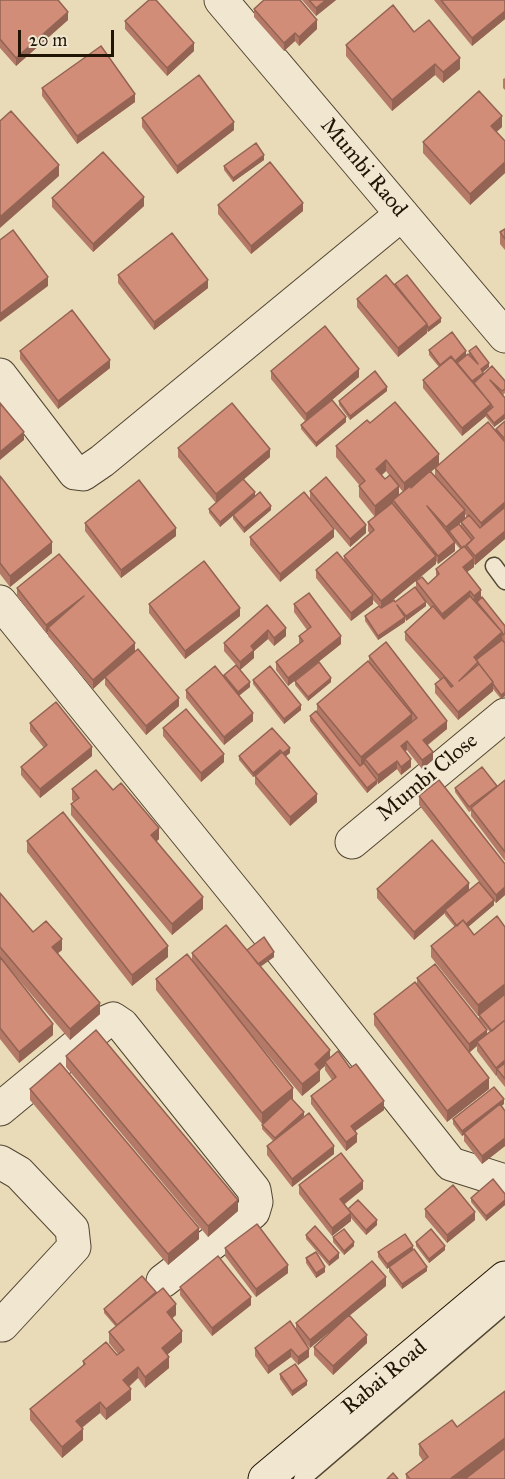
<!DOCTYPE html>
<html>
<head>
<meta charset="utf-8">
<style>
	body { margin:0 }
	#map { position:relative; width:505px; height:1479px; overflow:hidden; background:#e9dab8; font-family:"IM FELL Great Primer",serif }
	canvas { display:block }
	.scale { position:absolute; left:18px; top:30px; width:96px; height:27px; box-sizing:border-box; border:3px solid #201505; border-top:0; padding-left:8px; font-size:18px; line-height:21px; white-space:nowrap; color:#201505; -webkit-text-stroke:4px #f1e7d1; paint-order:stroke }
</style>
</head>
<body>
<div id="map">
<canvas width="505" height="1479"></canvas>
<div class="scale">20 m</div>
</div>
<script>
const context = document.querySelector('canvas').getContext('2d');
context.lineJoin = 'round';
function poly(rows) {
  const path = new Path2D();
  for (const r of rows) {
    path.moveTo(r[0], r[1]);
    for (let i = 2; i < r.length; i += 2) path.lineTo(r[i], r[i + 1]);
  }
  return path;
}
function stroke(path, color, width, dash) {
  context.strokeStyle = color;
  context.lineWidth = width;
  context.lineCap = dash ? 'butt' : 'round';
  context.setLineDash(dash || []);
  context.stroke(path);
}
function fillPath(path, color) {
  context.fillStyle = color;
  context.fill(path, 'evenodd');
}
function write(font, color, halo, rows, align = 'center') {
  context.font = font + ' "IM FELL Great Primer",serif';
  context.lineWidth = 4.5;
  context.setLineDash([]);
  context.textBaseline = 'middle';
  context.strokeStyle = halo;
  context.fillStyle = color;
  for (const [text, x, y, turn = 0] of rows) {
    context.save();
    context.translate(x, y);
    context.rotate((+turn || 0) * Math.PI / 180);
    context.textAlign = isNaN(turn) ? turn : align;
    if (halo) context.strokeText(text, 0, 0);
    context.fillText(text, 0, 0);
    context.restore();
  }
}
const service = poly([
	[494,566,505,581],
	[302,1479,505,1305]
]);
const minor = poly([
	[221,0,505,336],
	[0,375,75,473,83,474,102,461,402,214],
	[0,602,247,907,451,1164,505,1181],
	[352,842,505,715],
	[0,1109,104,1023,113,1019,122,1025,254,1190,256,1202,253,1212,163,1281],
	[0,1162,19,1173,72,1229,74,1247,2,1325]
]);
const secondary = poly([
	[265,1479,505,1278]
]);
const wall = poly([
	[0,0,68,20,16,66,0,48],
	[302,0,336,0,316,16],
	[434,0,505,0,505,19,472,46],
	[254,9,317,29,299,46,295,41,284,51,254,17],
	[125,21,194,51,167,76,125,29],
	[414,32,460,69,443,83,435,75,392,111,346,56,346,45],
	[505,78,505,90,503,88,503,79],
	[42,88,135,102,77,144,42,96],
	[142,118,234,130,177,174,142,127],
	[502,127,496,132,505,141,505,173,470,205,423,153,423,142],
	[264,160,233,182,224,170,224,166],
	[52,198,144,206,93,252,52,207],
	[218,205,303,211,251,254,218,214],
	[505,229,505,250,500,244,500,232],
	[118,275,208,288,154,330,118,283],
	[395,285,441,322,428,332,427,331,427,333,398,357,357,307,357,299],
	[429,350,466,355,469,354,469,351,489,367,483,372,483,374,505,381,505,393,503,395,505,398,505,419,494,427,486,417,486,416,462,436,423,388,423,380,439,367,429,355],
	[20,351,110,368,58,409,20,359],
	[271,371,359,377,332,400,346,422,316,447,301,429,301,425,305,421,271,379],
	[387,391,350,420,339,405,339,401],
	[505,421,505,539,475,565,474,564,474,567,467,572,481,598,505,626,505,696,501,699,493,689,493,691,458,720,435,693,435,684,440,680,405,640,405,632,431,608,419,594,426,606,406,621,405,619,405,622,378,640,365,621,365,616,379,606,373,600,373,604,351,621,316,578,316,570,344,560,344,556,370,534,368,531,368,522,375,517,359,497,359,486,360,486,336,457,336,446,370,423,439,465,496,431,496,429],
	[435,468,435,476,431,472],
	[386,471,389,475,385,479,381,476],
	[399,487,403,492,399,495],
	[465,514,467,517,461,522,461,526,459,524],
	[455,543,460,549,436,569,436,577,428,584,416,581,416,589,395,602,389,603,436,564,436,561,438,564,455,551],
	[178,448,270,457,244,479,255,497,271,510,244,533,233,519,233,515,220,527,209,513,209,509,216,503,178,457],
	[0,476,52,553,10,587,0,574],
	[310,491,366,533,350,547,310,499],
	[85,523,176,536,121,578,85,531],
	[250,537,334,537,280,582,250,545],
	[17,588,135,651,179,706,146,735,105,685,105,678,93,689,48,636,48,632,46,633,17,596],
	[149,604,240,616,185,659,149,613],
	[294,604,341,644,288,686,276,670,276,662,299,644,299,636,307,630,294,612],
	[267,605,286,636,274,646,268,639,254,651,254,658,240,670,250,687,239,696,253,721,224,745,186,698,186,690,224,677,224,675,236,665,224,651,224,643],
	[369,656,447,729,428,745,433,760,422,769,407,750,405,751,411,767,401,775,397,769,378,784,377,782,377,784,367,793,310,721,310,716,317,712,317,704,369,662],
	[253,680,301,710,284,724,253,684],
	[295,681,331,682,308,701,295,685],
	[30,723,92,756,40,798,21,775,21,767,44,748,30,731],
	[163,728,224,762,201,782,163,736],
	[272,728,290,753,285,757,317,802,290,826,255,784,255,776,262,770,253,777,239,760,239,756],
	[505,780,505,861,471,816,471,811,469,812,455,792,455,788,497,787],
	[72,789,113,790,159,839,156,842,203,909,172,935,71,815,71,804,74,802,72,800],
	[419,796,505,864,505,895,496,903,494,901,494,905,468,927,474,935,505,927,505,1087,497,1077,497,1075,496,1076,477,1051,477,1046,469,1052,489,1089,447,1122,374,1025,374,1014,417,984,417,978,487,1035,490,1032,479,1019,479,1015,478,1016,431,957,431,946,455,927,445,915,445,913,414,940,377,898,377,889,469,890,484,888,419,805],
	[27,841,168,957,132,986,27,852],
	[0,893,33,932,62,950,58,953,100,1014,70,1040,3,961,53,1035,19,1063,0,1039],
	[247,950,274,957,260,967,330,1057,350,1068,384,1110,355,1131,357,1142,346,1151,311,1104,311,1096,332,1080,325,1070,325,1066,320,1070,320,1081,302,1096,230,1009,304,1116,295,1125,334,1154,292,1187,267,1155,267,1146,273,1141,262,1129,262,1125,272,1116,262,1124,156,990,156,979,192,962,192,953],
	[66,1056,238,1211,208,1237,66,1067],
	[30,1089,199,1239,168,1265,30,1100],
	[504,1104,501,1106,505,1111,505,1146,482,1164,464,1141,464,1135,462,1136,453,1124,453,1119],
	[299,1185,363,1189,345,1204,348,1209,377,1225,366,1235,351,1218,351,1221,332,1236,299,1194],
	[505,1194,505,1205,486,1221,471,1202,471,1198],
	[425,1209,475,1220,447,1243,425,1217],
	[306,1235,339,1258,329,1266,306,1239],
	[333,1237,354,1246,344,1255,333,1242],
	[416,1242,445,1250,429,1263,416,1246],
	[225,1248,288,1273,256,1297,225,1256],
	[413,1249,427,1271,402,1289,389,1272,389,1267,390,1266,387,1269,378,1257,378,1252],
	[306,1258,325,1272,316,1278,306,1263],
	[386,1286,349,1315,367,1343,333,1375,314,1355,314,1347,341,1322,310,1348,303,1340,309,1357,298,1365,291,1357,268,1374,255,1356,255,1348,296,1330,296,1323],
	[180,1287,251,1305,212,1336,180,1295],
	[104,1309,176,1315,172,1318,182,1342,167,1355,169,1368,145,1388,138,1378,129,1387,131,1400,106,1420,100,1413,82,1428,83,1440,62,1458,30,1420,30,1409,83,1366,83,1361,117,1355,118,1354,109,1343,109,1332,116,1327,104,1313],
	[280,1374,307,1385,292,1396,280,1379],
	[457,1427,505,1479,406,1479,406,1474,423,1461,419,1455,419,1444]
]);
const shadedWall = poly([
	[326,0,336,0,316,16,316,8],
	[505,11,505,19,472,46,472,38],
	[68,12,68,20,16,66,16,58],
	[317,20,317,29,299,46,299,37],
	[295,33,295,41,284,51,284,43],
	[194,43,194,51,167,76,167,68],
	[460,58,460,69,443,83,443,72],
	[435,64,435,75,392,111,392,100],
	[135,94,135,102,77,144,77,136],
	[502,116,502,127,491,137,491,126],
	[234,122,234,130,177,174,177,166],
	[264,155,264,160,233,182,233,178],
	[505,162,505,173,470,205,470,194],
	[59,165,59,176,0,228,0,217],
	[144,197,144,206,93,252,93,244],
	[303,203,303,211,251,254,251,246],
	[48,277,48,286,0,322,0,314],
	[208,280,208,288,154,330,154,322],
	[441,318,441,322,428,332,428,328],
	[427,324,427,333,398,357,398,348],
	[466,351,466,356,455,365,455,361],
	[110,360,110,368,58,409,58,401],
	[489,363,489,367,481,374,481,369],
	[359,369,359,377,306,422,306,414],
	[483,373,483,377,472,386,472,381],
	[387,387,387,391,350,420,350,416],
	[491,404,491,412,486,413,486,416,462,436,462,428],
	[505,414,505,419,494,427,494,423],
	[346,417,346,422,316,447,316,443],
	[24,432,24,440,0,460,0,452],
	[270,449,270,457,216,503,216,494],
	[439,454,439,465,404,494,404,483],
	[386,460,386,471,376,480,376,469],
	[399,486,399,497,393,500,393,502,375,517,375,506],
	[255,492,255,497,220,527,220,522],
	[505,502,505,513,481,534,481,523],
	[271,506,271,510,244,533,244,528],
	[465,510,465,519,446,536,446,527],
	[366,525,366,533,350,547,350,539],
	[176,528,176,536,121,578,121,570],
	[334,529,334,537,280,582,280,574],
	[505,531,505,539,475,565,475,556],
	[52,542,52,553,10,587,10,576],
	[455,542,455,551,438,564,438,556],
	[436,556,436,564,381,610,381,601],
	[474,558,474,567,463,575,463,567],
	[481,590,481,598,474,604,474,596],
	[470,591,470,599,442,622,442,614],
	[373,595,373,604,351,621,351,613],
	[84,596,48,628,48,632,46,633,46,625],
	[426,602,426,606,406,621,406,616],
	[240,608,240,616,185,659,185,651],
	[405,617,405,622,378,640,378,636],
	[286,628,286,636,274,646,274,638],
	[268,630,268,639,254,651,254,658,240,670,240,662,251,646],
	[502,632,502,640,477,662,474,657],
	[341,636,341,644,288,686,288,678],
	[135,643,135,651,105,677,105,678,93,689,93,680],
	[331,678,331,682,308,701,308,697],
	[250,682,250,687,238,696,238,692],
	[493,682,493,691,458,720,458,712],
	[505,692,505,696,501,699,501,695],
	[179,698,179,706,146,735,146,726],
	[301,705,301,710,284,724,284,719],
	[253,713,253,721,224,745,224,737],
	[412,714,412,725,365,759,365,765,361,768,361,757],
	[447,721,447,729,423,748,423,740],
	[407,741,407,750,401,754,401,746],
	[92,747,92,756,40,798,40,789],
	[290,748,290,753,283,758,283,753],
	[280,750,280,754,253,777,253,773],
	[433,752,433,760,422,769,422,760],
	[224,754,224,762,201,782,201,773],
	[411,759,411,767,401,775,401,767],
	[397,761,397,769,378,784,378,775],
	[377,780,377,784,367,793,367,788],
	[317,794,317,802,290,826,290,817],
	[159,828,159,839,151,846,151,835],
	[469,883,469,891,445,910,445,913,414,940,414,932],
	[505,887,505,895,496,903,496,895],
	[203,897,203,909,172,935,172,924],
	[494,900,494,905,460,934,460,929],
	[62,939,62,950,52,958,52,947],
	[168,946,168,957,132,986,132,975],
	[274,952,274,957,257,969,257,965],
	[505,984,505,995,478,1016,478,1005],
	[100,1003,100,1014,70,1040,70,1029],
	[53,1024,53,1035,19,1063,19,1052],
	[487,1030,487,1038,477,1042,477,1046,469,1053,469,1044],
	[330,1050,330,1062,325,1062,325,1066,320,1070,320,1081,302,1096,302,1084,315,1064],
	[505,1060,505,1069,497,1069,497,1075,496,1076,496,1068],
	[489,1078,489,1089,447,1122,447,1111],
	[293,1088,293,1099,262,1124,262,1113],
	[504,1099,504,1104,462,1136,462,1131],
	[384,1101,384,1110,351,1134,351,1126],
	[304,1112,304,1116,275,1143,275,1138],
	[357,1134,357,1142,346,1151,346,1142],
	[505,1138,505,1146,482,1164,482,1156],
	[334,1146,334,1154,292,1187,292,1179],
	[363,1181,363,1189,340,1207,340,1199],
	[238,1200,238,1211,208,1237,208,1226],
	[505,1200,505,1205,486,1221,486,1216],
	[475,1212,475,1220,447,1243,447,1235],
	[351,1213,351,1221,332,1236,332,1228],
	[377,1220,377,1225,366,1235,366,1230],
	[199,1228,199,1239,168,1265,168,1254],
	[354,1242,354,1246,344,1255,344,1251],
	[413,1246,413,1250,387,1269,387,1264],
	[445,1246,445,1250,429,1263,429,1259],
	[339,1253,339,1258,329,1266,329,1262],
	[288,1265,288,1273,256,1297,256,1289],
	[325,1267,325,1272,316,1278,316,1273],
	[427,1267,427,1271,402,1289,402,1284],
	[386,1277,386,1286,310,1348,310,1340],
	[251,1297,251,1305,212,1336,212,1328],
	[176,1304,176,1315,167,1323,167,1312],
	[182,1331,182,1342,162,1359,162,1348],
	[367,1335,367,1343,333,1375,333,1366],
	[291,1349,291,1357,268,1374,268,1366],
	[309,1349,309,1357,298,1365,298,1357],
	[169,1357,169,1368,145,1388,145,1377],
	[138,1367,138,1378,123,1391,123,1380],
	[307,1381,307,1385,292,1396,292,1391],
	[131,1389,131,1400,106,1420,106,1409],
	[100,1402,100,1413,76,1432,76,1421],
	[83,1429,83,1440,62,1458,62,1447],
	[505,1438,505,1449,465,1479,450,1479]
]);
const building = poly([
	[0,0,58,0,68,12,16,58,0,39,0,0],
	[149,0,156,0,194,43,167,68,125,21,149,0],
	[264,0,300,0,317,20,299,37,295,33,284,43,254,9,264,0],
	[309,0,326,0,316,8,309,0],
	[441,0,505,0,505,11,472,38,441,0],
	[393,5,414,32,429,20,460,58,443,72,435,64,392,100,346,45,393,5],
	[101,46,135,94,77,136,42,88,101,46],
	[199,75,234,122,177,166,142,118,199,75],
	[479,91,502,116,491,126,505,141,505,162,470,194,423,142,479,91],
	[11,111,59,165,0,217,0,121,11,111],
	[256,143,264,155,233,178,224,166,256,143],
	[103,152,144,197,93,244,52,198,103,152],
	[270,162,303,203,251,246,218,205,270,162],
	[505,229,505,239,500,232,505,229],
	[13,230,48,277,0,314,0,240,13,230],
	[172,233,208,280,154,322,118,275,172,233],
	[386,275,427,324,398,348,357,299,386,275],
	[407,275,441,318,428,328,427,324,395,284,407,275],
	[72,310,110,360,58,401,20,351,72,310],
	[325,326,359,369,306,414,271,371,325,326],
	[452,332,466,351,455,361,451,356,440,365,429,350,452,332],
	[476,346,489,363,481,369,483,373,472,381,457,363,468,354,478,364,469,351,476,346],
	[451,357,491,404,462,428,423,380,451,357],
	[492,366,505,381,505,389,502,391,490,380,505,398,505,414,494,423,486,413,493,407,474,383,492,366],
	[375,371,387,387,350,416,339,401,375,371],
	[332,400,346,417,316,443,301,425,332,400],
	[395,402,439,454,404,483,386,460,376,469,385,479,390,475,399,486,375,506,359,486,365,481,336,446,367,420,370,423,395,402],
	[0,403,24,432,0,452,0,403],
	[232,403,270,449,216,494,178,448,232,403],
	[505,421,505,439,496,429,505,421],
	[488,422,505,442,505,502,481,523,435,468,488,422],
	[430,471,465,510,446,527,427,506,455,542,438,556,393,500,410,486,411,488,430,471],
	[0,476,52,542,10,576,0,563,0,476],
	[326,477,366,525,350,539,310,491,326,477],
	[243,479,255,492,220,522,209,509,243,479],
	[139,480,176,528,121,570,85,523,139,480],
	[260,492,271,506,244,528,233,515,260,492],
	[304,492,334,529,280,574,250,537,304,492],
	[392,503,436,556,381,601,344,556,374,530,368,522,392,503],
	[505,507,505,531,475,556,466,545,474,538,461,522,469,515,480,528,505,507],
	[459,524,472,540,465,547,464,546,462,548,449,531,459,524],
	[464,546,474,558,463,567,481,590,474,596,470,591,442,614,416,581,422,577,428,584,439,574,436,569,464,546],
	[337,552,373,595,351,613,316,570,337,552],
	[59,554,135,643,93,680,48,628,84,596,46,625,17,588,59,554],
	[204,561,240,608,185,651,149,604,204,561],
	[415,587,426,602,406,616,397,605,405,617,378,636,365,616,379,606,381,608,394,600,395,602,415,587],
	[309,593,341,636,288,678,276,662,303,641,299,636,311,627,294,604,309,593],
	[470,596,502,632,474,657,478,662,459,681,479,664,493,682,458,712,435,684,444,677,451,687,453,686,405,632,433,606,444,619,470,596],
	[482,597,505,626,505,633,503,635,502,632,477,602,482,597],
	[267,605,286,628,274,638,268,630,251,646,254,650,240,662,224,643,267,605],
	[502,640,505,643,505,692,501,695,493,684,493,682,479,664,478,662,476,660,502,640],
	[386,642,447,721,423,740,433,752,422,760,407,741,401,746,411,759,401,767,397,761,378,775,365,759,417,718,369,656,386,642],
	[138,649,179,698,146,726,105,677,138,649],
	[368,661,412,714,361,757,317,704,368,661],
	[319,662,331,678,308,697,295,681,319,662],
	[236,665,250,682,238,692,224,675,236,665],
	[215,666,253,713,224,737,186,690,215,666],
	[270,666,301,705,284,719,253,680,270,666],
	[56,702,92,747,40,789,21,767,47,745,30,723,56,702],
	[186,709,224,754,201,773,163,728,186,709],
	[316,711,360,766,364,763,377,780,367,788,310,716,316,711],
	[272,728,290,748,283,753,280,750,253,773,239,756,272,728],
	[282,752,317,794,290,817,255,776,282,752],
	[482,767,497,786,469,807,455,788,482,767],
	[96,770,113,790,121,783,159,828,151,835,203,897,172,924,71,804,79,798,72,789,96,770],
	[439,780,505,864,505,887,496,895,419,796,439,780],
	[505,780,505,852,471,808,505,780],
	[63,812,168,946,132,975,27,841,63,812],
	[432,840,469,883,414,932,377,889,432,840],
	[479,882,494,900,466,924,463,920,457,926,445,910,479,882],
	[0,893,33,932,46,921,62,939,52,947,100,1003,70,1029,0,947,0,893],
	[497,916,505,927,505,984,478,1005,431,946,463,920,474,935,497,916],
	[226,925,330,1050,315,1064,320,1070,302,1084,192,953,226,925],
	[264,937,274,952,258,964,247,950,264,937],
	[187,954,293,1088,262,1113,156,979,187,954],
	[0,957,53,1024,19,1052,0,1028,0,957],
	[435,964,487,1030,469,1044,417,978,435,964],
	[415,982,489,1078,447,1111,374,1014,415,982],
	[505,994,505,1020,492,1031,479,1015,505,994],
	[505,1020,505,1060,496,1068,477,1042,505,1020],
	[96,1030,238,1200,208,1226,66,1056,96,1030],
	[338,1051,350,1068,356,1064,384,1101,351,1126,357,1134,346,1142,311,1096,336,1077,325,1062,338,1051],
	[60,1063,199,1228,168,1254,30,1089,60,1063],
	[505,1063,505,1079,497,1069,505,1063],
	[494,1087,504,1099,462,1131,453,1119,494,1087],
	[291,1098,304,1112,275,1138,262,1125,291,1098],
	[500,1104,505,1111,505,1138,482,1156,464,1133,500,1104],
	[309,1113,334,1146,292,1179,267,1146,309,1113],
	[341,1153,363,1181,340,1199,351,1213,332,1228,299,1185,341,1153],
	[493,1179,505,1194,505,1200,486,1216,471,1198,493,1179],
	[453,1185,475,1212,447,1235,425,1209,453,1185],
	[358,1200,377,1220,366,1230,348,1209,358,1200],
	[257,1224,288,1265,256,1289,225,1248,257,1224],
	[315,1226,339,1253,329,1262,306,1235,315,1226],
	[344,1229,354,1242,344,1251,333,1237,344,1229],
	[431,1229,445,1246,429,1259,416,1242,431,1229],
	[405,1234,413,1246,387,1264,378,1252,405,1234],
	[414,1249,427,1267,402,1284,389,1267,414,1249],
	[316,1252,325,1267,316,1273,306,1258,316,1252],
	[218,1256,251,1297,212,1328,180,1287,218,1256],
	[372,1261,386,1277,310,1340,296,1323,372,1261],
	[142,1276,156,1292,117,1325,104,1309,142,1276],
	[163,1288,176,1304,167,1312,182,1331,162,1348,169,1357,145,1377,138,1367,123,1380,131,1389,106,1409,100,1402,76,1421,83,1429,62,1447,30,1409,85,1364,83,1361,106,1342,117,1355,124,1350,109,1332,163,1288],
	[349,1315,367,1335,333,1366,314,1347,349,1315],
	[290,1321,309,1349,298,1357,291,1349,268,1366,255,1348,290,1321],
	[295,1364,307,1381,292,1391,280,1374,295,1364],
	[505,1391,505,1438,450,1479,410,1479,406,1474,428,1457,419,1444,452,1420,457,1427,505,1391],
	[505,1448,505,1479,465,1479,505,1448],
	[393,1473,398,1479,387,1479,393,1473]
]);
const streetNames = [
	["Mumbi Raod",363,168,50],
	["Mumbi Close",428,778,-40],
	["Rabai Road",385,1378,-40]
];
stroke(service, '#524632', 19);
stroke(minor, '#524632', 35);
stroke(secondary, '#201505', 35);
stroke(service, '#f1e7d1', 16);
stroke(minor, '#f1e7d1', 33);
stroke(secondary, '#f1e7d1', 33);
fillPath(wall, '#b57967');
fillPath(shadedWall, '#936354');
fillPath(building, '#d28d78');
stroke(building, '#936354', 1.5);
write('22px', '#201505', '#f1e7d1', streetNames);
</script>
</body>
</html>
